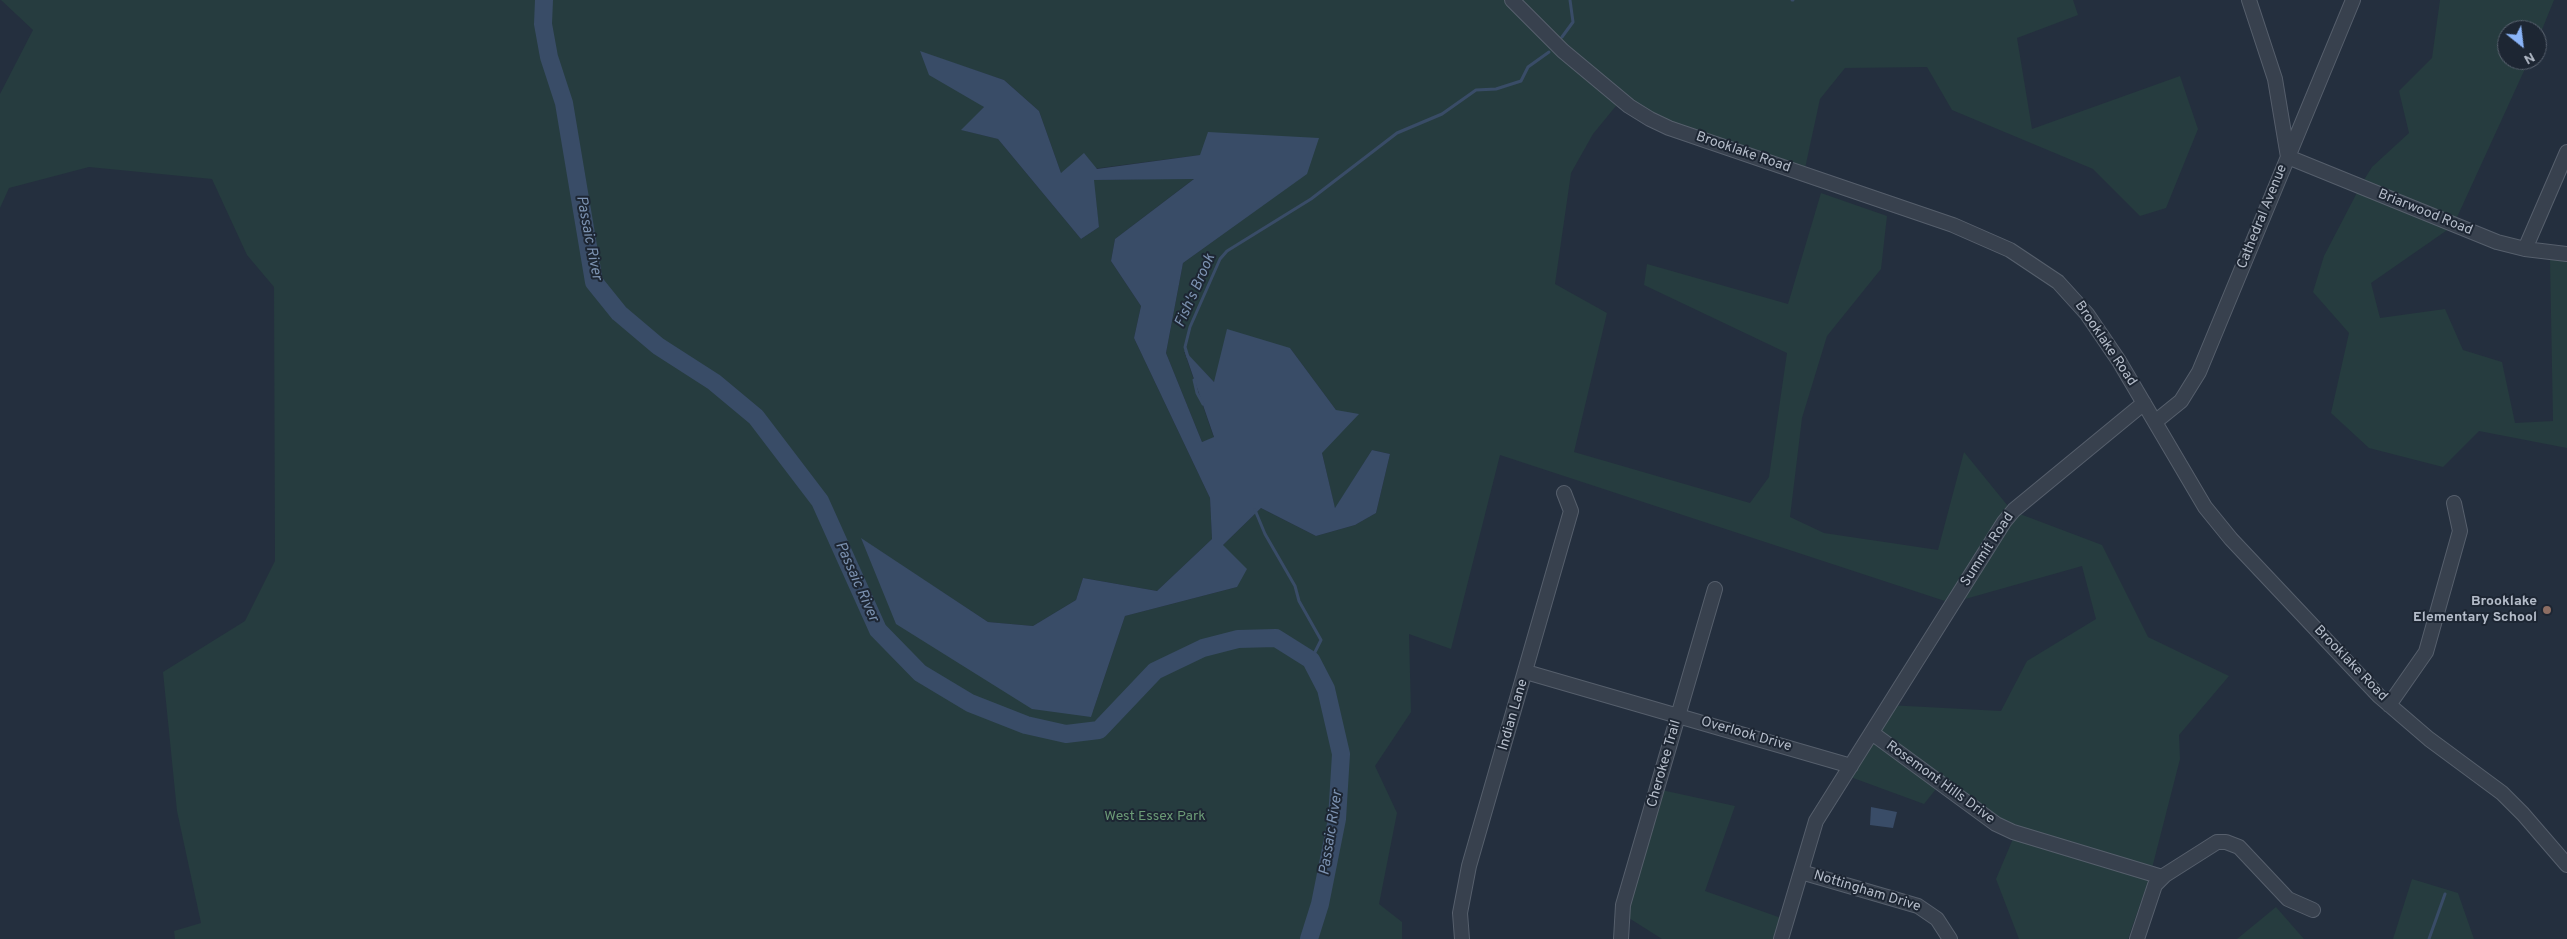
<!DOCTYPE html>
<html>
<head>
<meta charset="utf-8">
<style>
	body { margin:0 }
	#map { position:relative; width:2567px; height:939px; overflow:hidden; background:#242f3e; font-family:Overpass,sans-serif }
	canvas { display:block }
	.north { position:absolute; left:2497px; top:20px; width:50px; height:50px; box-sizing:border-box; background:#1d2633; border:1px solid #59626f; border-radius:50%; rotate:151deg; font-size:14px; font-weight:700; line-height:20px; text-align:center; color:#b4bcc9 }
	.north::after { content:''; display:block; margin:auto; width:18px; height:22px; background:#8ab4f8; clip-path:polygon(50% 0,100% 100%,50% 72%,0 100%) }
</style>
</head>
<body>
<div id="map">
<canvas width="2567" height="939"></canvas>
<div class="north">N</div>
</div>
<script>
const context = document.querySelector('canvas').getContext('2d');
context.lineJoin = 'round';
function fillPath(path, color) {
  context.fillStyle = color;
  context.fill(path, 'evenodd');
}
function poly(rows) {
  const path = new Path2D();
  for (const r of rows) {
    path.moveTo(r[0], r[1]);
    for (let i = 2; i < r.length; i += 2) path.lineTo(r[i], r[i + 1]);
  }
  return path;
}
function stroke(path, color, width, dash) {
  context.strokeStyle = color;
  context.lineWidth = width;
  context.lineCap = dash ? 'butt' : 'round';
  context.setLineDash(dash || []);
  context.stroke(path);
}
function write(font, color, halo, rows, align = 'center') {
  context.font = font + ' Overpass,sans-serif';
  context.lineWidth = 4;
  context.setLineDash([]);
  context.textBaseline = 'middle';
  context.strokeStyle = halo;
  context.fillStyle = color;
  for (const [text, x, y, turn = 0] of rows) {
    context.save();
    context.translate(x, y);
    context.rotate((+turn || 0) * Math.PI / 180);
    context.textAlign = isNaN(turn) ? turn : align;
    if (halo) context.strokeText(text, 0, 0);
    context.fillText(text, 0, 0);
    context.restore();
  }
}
const green = poly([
	[1,0,2073,0,2078,15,2017,38,2032,129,2180,76,2198,129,2166,208,2140,216,2093,169,1952,110,1927,67,1845,68,1820,99,1804,173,1670,129,1620,101,1593,134,1571,173,1555,284,1607,313,1574,452,1750,503,1769,477,1787,353,1644,285,1647,264,1788,304,1821,193,1887,216,1881,269,1827,336,1802,418,1790,517,1824,533,1938,550,1964,452,2012,511,2102,545,2148,637,2229,676,2179,735,2180,759,2150,876,2128,939,2019,939,1996,879,2015,834,1940,784,1924,804,1845,775,1888,705,2001,711,2027,661,2096,619,2082,566,1951,603,1500,455,1451,649,1409,634,1411,712,1375,766,1397,813,1379,904,1402,922,1402,939,175,939,174,931,201,923,177,811,163,672,245,621,275,561,274,287,247,255,212,179,89,167,9,188,0,208,0,94,33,30],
	[920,52,1004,80,1039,111,1061,173,1200,155,1306,174,1183,263,1166,353,1202,442,1214,438,1184,351,1214,382,1290,348,1336,410,1322,453,1335,509,1372,450,1390,454,1376,513,1355,525,1316,536,1261,508,1223,545,1237,587,1125,616,1093,711,861,539,988,622,1033,626,1076,600,1083,578,1157,591,1212,539,1210,498,1134,338,1141,306,1111,261,1115,239,1195,178,1093,180,1099,227,1081,239,998,139,962,130,984,107],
	[2440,0,2554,0,2537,42,2537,30,2507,30,2507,60,2529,60,2453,226,2371,283,2380,318,2445,309,2463,350,2502,362,2515,423,2553,421,2550,259,2567,260,2567,448,2479,431,2443,467,2369,448,2331,413,2349,333,2313,292,2324,256,2362,183,2372,167,2409,133,2399,91,2432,58],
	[1657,789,1735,806,1705,891,1784,919,1778,939,1662,939,1621,913],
	[2412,879,2458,893,2474,939,2393,939],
	[2276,907,2304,939,2237,939]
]);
const water = poly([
	[920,51,1004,80,1039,111,1061,173,1084,153,1097,169,1200,155,1208,132,1319,138,1307,174,1183,263,1166,353,1202,442,1214,437,1184,350,1214,382,1227,329,1290,348,1336,410,1359,414,1322,453,1335,508,1372,450,1390,454,1376,513,1355,525,1316,536,1261,508,1223,545,1247,569,1237,587,1125,616,1091,717,1032,709,896,624,861,538,988,622,1033,626,1076,600,1083,578,1157,591,1212,539,1210,498,1134,338,1141,306,1111,261,1115,239,1194,179,1094,180,1099,227,1081,239,998,139,961,130,984,107,929,75],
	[1871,807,1897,812,1893,828,1870,825]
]);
const stream = poly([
	[1792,0,1793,0],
	[1562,37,1573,22,1570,0],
	[1188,357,1185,347,1190,327,1220,259,1227,251,1311,199,1397,133,1442,114,1476,90,1496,89,1521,81,1528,67,1549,52],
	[1194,380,1197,393,1203,404],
	[1255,510,1265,534,1295,586,1299,601,1321,640,1311,660],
	[2429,939,2445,894]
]);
const river = poly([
	[544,0,543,24,549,57,564,103,594,282,619,313,658,346,714,382,756,417,820,501,878,630,920,673,970,703,1026,725,1066,734,1099,730,1155,671,1203,648,1238,639,1276,638,1311,660,1326,689,1341,754,1337,819,1320,904,1309,939]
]);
const minor = poly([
	[1512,0,1563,51,1629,106,1650,119,1669,128,1953,225,2010,250,2058,282,2087,314,2119,361,2205,507,2231,539,2379,696,2429,739,2502,793,2523,814,2567,865],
	[2249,0,2275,79,2288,157,2497,242,2525,249,2567,254],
	[2525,249,2567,152],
	[2155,422,2181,401,2199,372,2353,0],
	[1526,672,1851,766],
	[2389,705,2426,652,2460,531,2454,503],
	[1872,733,1996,824,2013,832,2162,877],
	[1801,872,1918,906,1937,919,1950,939],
	[1462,939,1460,913,1469,866,1571,511,1564,493],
	[1621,939,1623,905,1715,589],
	[1781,939,1816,821,2004,522,2014,510,2144,403],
	[2137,939,2155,885,2165,875,2217,842,2226,842,2239,847,2288,899,2313,910]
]);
const markers = [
	[2547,610,5,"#8d6e63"]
];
const streetNames = [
	["Brooklake Road",1743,153,19],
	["Briarwood Road",2425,213,22],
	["Cathedral Avenue",2263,217,-68],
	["Brooklake Road",2105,344,56],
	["Summit Road",1988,550,-57],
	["Brooklake Road",2350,664,46],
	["Indian Lane",1514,715,-74],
	["Overlook Drive",1746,735,16],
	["Cherokee Trail",1665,764,-74],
	["Rosemont Hills Drive",1940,783,36],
	["Nottingham Drive",1867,892,17]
];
const poiNames = [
	["Brooklake",2537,602],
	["Elementary School",2537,618]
];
const parkNames = [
	["West Essex Park",1155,817]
];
const waterNames = [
	["Passaic River",588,238,79],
	["Fish's Brook",1196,291,-66],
	["Passaic River",856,582,66],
	["Passaic River",1332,833,-81]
];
fillPath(green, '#263c3f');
fillPath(water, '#394c67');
stroke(stream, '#394c67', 3);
stroke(river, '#394c67', 18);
stroke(minor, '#565f6c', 16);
stroke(minor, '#38414e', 14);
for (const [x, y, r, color] of markers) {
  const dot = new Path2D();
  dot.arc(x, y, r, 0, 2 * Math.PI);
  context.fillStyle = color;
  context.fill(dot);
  stroke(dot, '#1d2633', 2);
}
write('14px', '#b4bcc9', '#1d2633', streetNames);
write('bold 14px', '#b4bcc9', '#1d2633', poiNames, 'right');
write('14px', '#6b9a76', '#1d2633', parkNames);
write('italic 15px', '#7c92b1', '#1d2633', waterNames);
</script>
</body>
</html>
